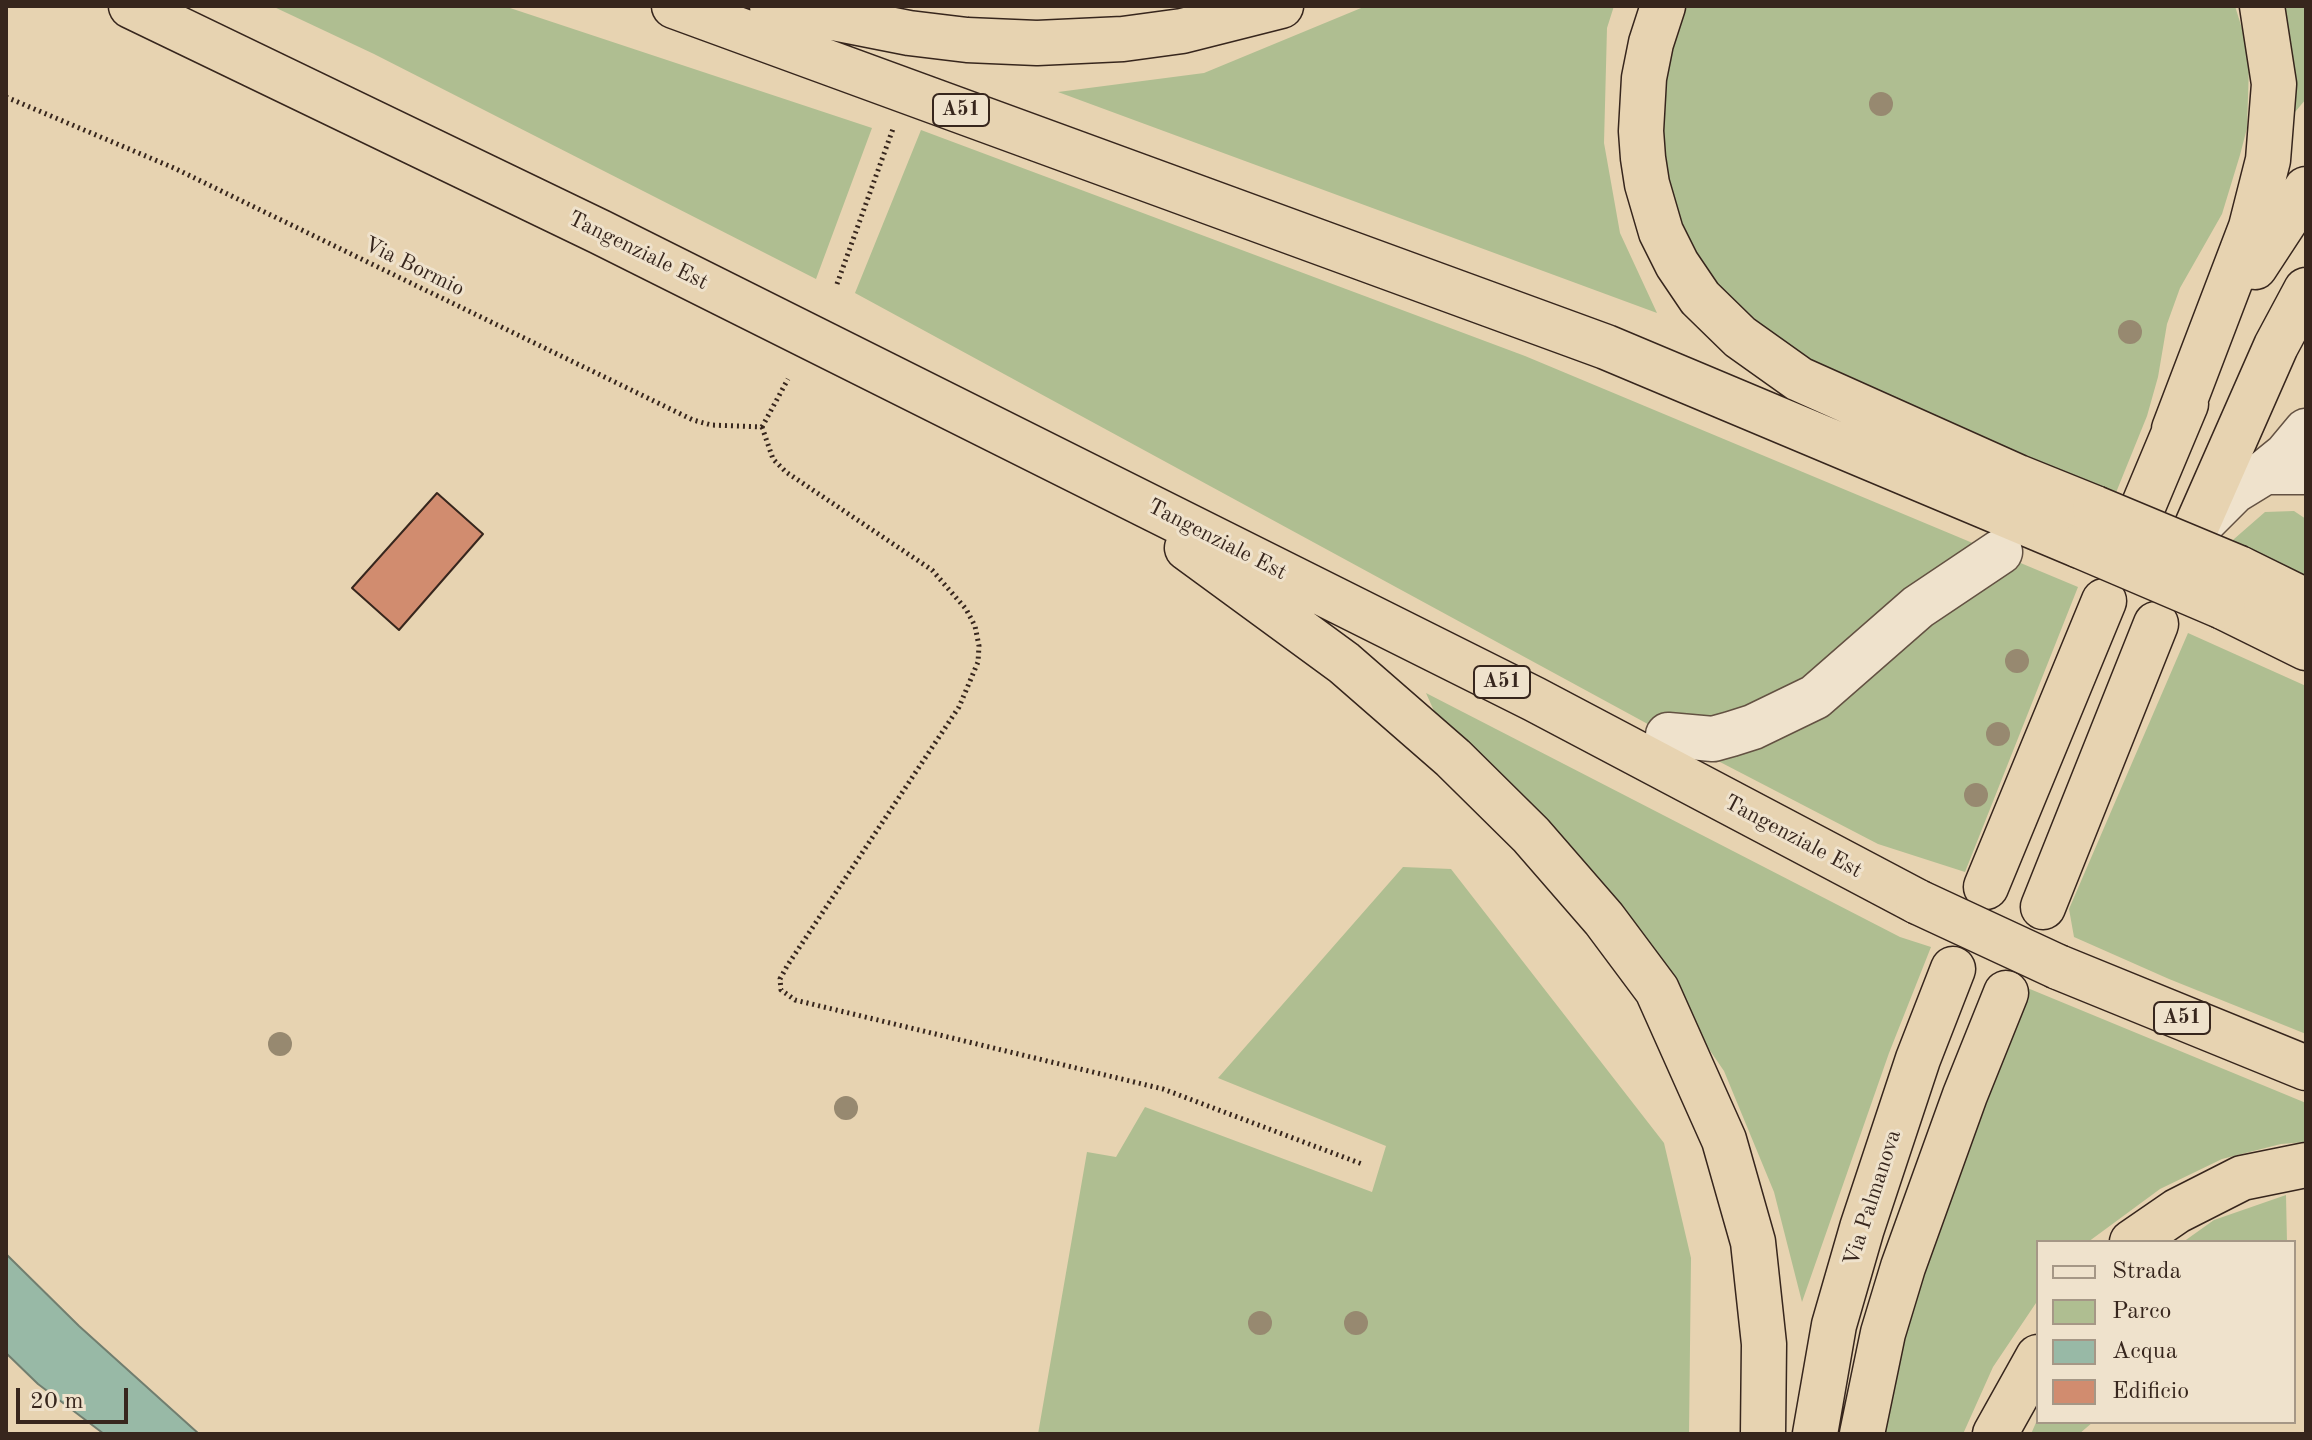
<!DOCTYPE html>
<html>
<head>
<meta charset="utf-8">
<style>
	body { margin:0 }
	#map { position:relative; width:2312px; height:1440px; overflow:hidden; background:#e7d3b1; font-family:"Old Standard TT",serif }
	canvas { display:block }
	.frame { position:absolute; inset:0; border:8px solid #37261d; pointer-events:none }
	.legend { position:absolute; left:2036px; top:1240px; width:260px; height:184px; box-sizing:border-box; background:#efe2cc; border:2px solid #a59786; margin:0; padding:10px 14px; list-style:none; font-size:24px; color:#37261d }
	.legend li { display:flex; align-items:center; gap:16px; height:40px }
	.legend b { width:40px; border:2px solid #a59786 }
	.scale { position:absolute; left:16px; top:1388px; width:112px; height:36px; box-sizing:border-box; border:4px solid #37261d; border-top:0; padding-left:10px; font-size:24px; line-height:28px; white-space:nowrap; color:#37261d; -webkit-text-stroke:6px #efe2cc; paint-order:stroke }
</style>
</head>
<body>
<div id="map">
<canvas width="2312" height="1440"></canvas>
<div class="frame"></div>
<ul class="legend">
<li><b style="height:10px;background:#efe2cc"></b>Strada</li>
<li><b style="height:22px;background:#afbe91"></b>Parco</li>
<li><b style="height:22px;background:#98b9a6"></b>Acqua</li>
<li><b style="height:22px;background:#d18c6f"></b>Edificio</li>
</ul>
<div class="scale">20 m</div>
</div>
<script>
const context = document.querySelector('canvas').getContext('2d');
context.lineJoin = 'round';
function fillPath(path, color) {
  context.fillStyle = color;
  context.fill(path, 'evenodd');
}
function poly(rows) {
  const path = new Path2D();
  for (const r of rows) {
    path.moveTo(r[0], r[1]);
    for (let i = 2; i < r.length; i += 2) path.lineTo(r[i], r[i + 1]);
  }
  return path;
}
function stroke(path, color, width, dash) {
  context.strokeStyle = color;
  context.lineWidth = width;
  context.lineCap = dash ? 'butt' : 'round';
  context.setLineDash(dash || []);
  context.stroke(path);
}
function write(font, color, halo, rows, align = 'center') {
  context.font = font + ' "Old Standard TT",serif';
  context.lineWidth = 6;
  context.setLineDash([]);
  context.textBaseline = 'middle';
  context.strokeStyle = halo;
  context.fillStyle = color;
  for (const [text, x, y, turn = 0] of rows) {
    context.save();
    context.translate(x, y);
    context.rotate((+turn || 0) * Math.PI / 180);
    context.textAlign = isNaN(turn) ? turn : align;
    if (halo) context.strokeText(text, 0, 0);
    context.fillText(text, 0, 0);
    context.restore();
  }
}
const green = poly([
	[272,6,504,6,872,128,816,279,374,54],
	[1366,6,1614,6,1607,28,1604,143,1620,233,1657,313,1058,92,1204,73],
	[1677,6,2235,6,2244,35,2249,66,2247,128,2240,155,2222,214,2180,288,2167,324,2158,377,2147,416,2113,500,1819,366,1766,335,1726,301,1683,239,1659,152,1665,39],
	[2280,6,2306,6,2306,99,2295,112],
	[921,130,1525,356,2078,587,1965,872,1878,844,1668,735,855,293],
	[2294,511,2306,519,2306,580,2226,546,2265,512],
	[2188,633,2306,686,2306,1034,2169,979,2074,937,2069,909],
	[1426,693,1900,937,1931,947,1889,1053,1802,1302,1774,1192,1724,1071,1599,888,1439,722],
	[1403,867,1451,869,1664,1143,1691,1258,1689,1434,1038,1434,1087,1152,1116,1157,1145,1107,1372,1192,1386,1146,1218,1078],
	[2025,987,2306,1103,2306,1142,2281,1144,2222,1159,2160,1189,2088,1242,2038,1242,2038,1300,1993,1367,1963,1434,1884,1434,1897,1358,1929,1248],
	[2286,1195,2287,1242,2183,1242,2214,1220],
	[2038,1418,2038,1422,2093,1422,2079,1434,2031,1434]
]);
const water = poly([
	[6,1254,79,1326,199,1434,104,1434,38,1384,6,1353,6,1254]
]);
const building = poly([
	[437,493,483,534,399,630,352,588,437,493]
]);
const path = poly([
	[6,97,174,168,693,420,711,425,762,427],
	[837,284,894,126],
	[762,427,773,459,786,472,932,570,966,609,975,626,979,646,978,662,959,707,787,966,780,979,781,990,795,1000,1163,1089,1362,1164],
	[762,427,788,379]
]);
const minor = poly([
	[2265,472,2286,455,2306,431],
	[2195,530,2234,491,2265,472,2306,472],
	[1668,735,1713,739,1731,734,1753,727,1815,697,1918,607,2000,552]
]);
const highway = poly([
	[131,6,600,232,1534,699,1918,902],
	[674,6,1606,347,2080,546],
	[772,6,909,33,967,40,1037,43,1123,39,1182,31,1281,6],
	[1663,6,1651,43,1644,78,1641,131,1643,158,1647,184,1661,232,1677,264,1700,298,1740,337,1799,379,2018,477,2095,508],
	[2255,267,2306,189],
	[2174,429,2251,227,2268,160,2274,84,2262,6],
	[2142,509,2186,404],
	[2195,530,2276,346,2306,290],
	[1187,548,1344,663,1453,758,1531,835,1604,919,1657,990,1724,1140,1753,1242,1764,1344,1763,1434],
	[2239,568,2306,601],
	[2223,607,2306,648],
	[1986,887,2104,601],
	[2043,907,2156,624],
	[2058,967,2306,1068],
	[2132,1242,2177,1211,2242,1178,2306,1165],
	[1815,1434,1834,1325,1862,1228,1918,1059,1953,969],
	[1862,1434,1883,1333,1903,1267,1965,1095,2006,993],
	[1995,1434,2038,1357]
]);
const highwayBridge = poly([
	[2095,508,2239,568],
	[2080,546,2223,607],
	[1918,902,2058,967]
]);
const trees = [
	[1881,104],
	[2130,332],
	[2017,661],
	[1998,734],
	[1976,795],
	[280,1044],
	[846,1108],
	[1260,1323],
	[1356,1323]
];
const shields = [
	[961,110,56],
	[1502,682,56],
	[2182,1018,56]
];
const shieldNames = [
	["A51",961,110],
	["A51",1502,682],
	["A51",2182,1018]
];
const streetNames = [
	["Tangenziale Est",638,251,26],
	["Via Bormio",414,267,26],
	["Tangenziale Est",1217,540,27],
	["Tangenziale Est",1793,837,28],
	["Via Palmanova",1873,1198,-72]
];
fillPath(green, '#afbe91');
fillPath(water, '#98b9a6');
stroke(water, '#717e6f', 2);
fillPath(building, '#d18c6f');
stroke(building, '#37261d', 2);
stroke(minor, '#635142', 47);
stroke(highway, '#37261d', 47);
stroke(path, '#37261d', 5, [2, 4]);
stroke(minor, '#efe2cc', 44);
stroke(highway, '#e7d3b1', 44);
stroke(highwayBridge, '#37261d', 47, []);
stroke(highwayBridge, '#e7d3b1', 44);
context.fillStyle = '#978970';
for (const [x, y] of trees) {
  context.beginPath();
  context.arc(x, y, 12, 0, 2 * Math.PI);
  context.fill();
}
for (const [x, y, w] of shields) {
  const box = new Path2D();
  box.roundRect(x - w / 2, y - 16, w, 32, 6);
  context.fillStyle = '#efe2cc';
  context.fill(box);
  stroke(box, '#37261d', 2);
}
write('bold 20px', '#37261d', null, shieldNames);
write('22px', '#37261d', '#efe2cc', streetNames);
</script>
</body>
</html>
